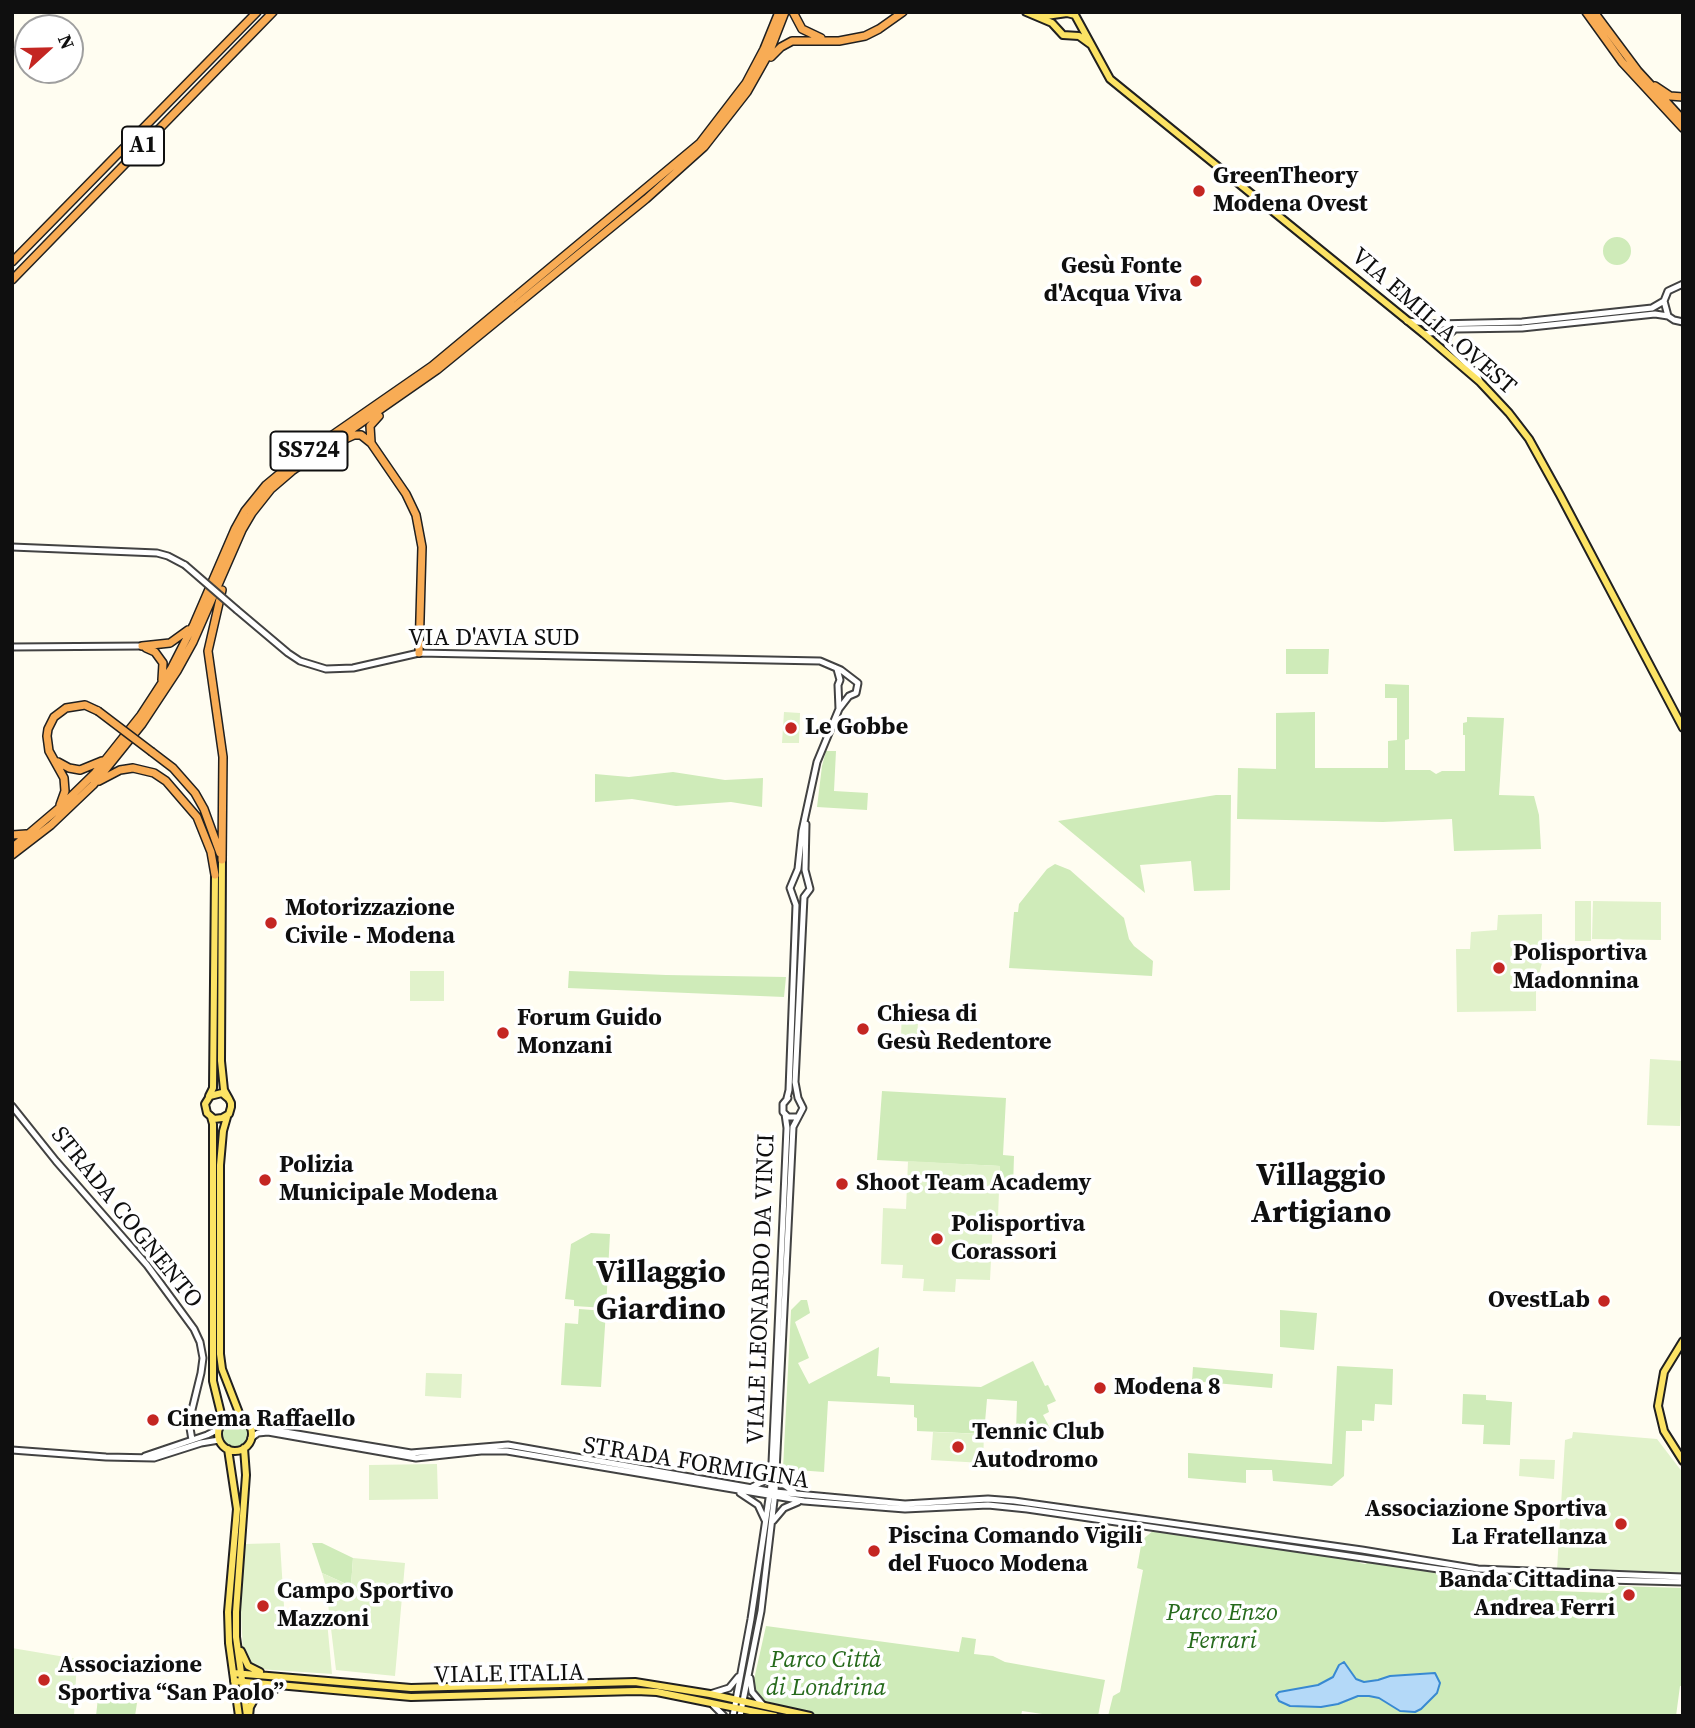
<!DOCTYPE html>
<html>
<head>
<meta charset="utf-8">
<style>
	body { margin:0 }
	#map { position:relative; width:1695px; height:1728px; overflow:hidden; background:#fffdf1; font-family:"Source Serif 4",serif }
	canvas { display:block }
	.frame { position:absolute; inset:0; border:14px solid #0f0f0f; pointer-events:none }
	.north { position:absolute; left:14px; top:14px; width:70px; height:70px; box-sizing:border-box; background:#fff; border:2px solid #9f9f9f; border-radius:50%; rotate:68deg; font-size:19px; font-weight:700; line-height:28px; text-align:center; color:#0f0f0f }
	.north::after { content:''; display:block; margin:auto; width:24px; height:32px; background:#c42622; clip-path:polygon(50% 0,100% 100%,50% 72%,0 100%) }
</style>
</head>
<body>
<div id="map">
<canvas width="1695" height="1728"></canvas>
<div class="frame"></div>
<div class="north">N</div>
</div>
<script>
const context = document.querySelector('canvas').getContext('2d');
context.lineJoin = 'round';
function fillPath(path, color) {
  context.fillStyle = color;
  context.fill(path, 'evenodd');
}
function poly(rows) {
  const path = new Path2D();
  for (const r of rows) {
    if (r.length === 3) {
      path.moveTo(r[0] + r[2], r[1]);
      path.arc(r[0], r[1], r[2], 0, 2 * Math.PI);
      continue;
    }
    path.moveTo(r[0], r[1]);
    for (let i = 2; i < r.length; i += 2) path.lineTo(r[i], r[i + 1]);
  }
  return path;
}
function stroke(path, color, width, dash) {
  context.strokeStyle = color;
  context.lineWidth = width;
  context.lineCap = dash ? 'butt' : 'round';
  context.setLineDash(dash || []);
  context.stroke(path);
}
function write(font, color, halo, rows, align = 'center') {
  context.font = font + ' "Source Serif 4",serif';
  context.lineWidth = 7;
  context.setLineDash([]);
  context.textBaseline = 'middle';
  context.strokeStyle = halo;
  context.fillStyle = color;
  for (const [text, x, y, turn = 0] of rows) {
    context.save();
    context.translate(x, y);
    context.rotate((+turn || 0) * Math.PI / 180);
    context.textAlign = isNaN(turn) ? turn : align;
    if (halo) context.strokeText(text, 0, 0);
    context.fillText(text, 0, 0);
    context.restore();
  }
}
const green = poly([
	[1617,251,14],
	[1286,649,1329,649,1328,674,1286,674],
	[1385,684,1409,685,1409,739,1405,740,1405,770,1430,770,1436,774,1442,771,1465,771,1465,735,1463,735,1463,723,1467,722,1467,717,1504,718,1499,795,1534,796,1539,815,1541,849,1454,851,1452,819,1383,822,1237,819,1238,768,1276,769,1276,713,1315,712,1315,768,1388,768,1388,741,1397,740,1397,698,1385,698],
	[826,751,836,751,834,791,868,793,867,810,817,807,822,766],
	[673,772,725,780,763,778,762,807,731,802,676,806,632,799,595,802,595,774,629,777],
	[1216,795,1231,795,1230,890,1194,891,1191,861,1140,865,1145,893,1058,821],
	[1055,864,1070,870,1124,918,1129,939,1134,946,1153,961,1152,976,1009,968,1014,912,1018,912,1019,904,1047,869],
	[569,971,666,975,786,977,784,997,568,988],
	[882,1091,1006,1098,1003,1155,1014,1156,1013,1188,999,1187,1000,1166,877,1160],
	[591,1233,610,1234,606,1308,574,1306,574,1300,565,1299,571,1244],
	[801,1300,807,1300,810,1313,795,1322,809,1358,798,1363,809,1384,879,1347,877,1376,890,1377,890,1383,981,1387,1033,1361,1045,1386,1048,1385,1056,1401,1047,1405,1049,1412,1043,1415,1052,1432,1016,1431,1017,1401,987,1399,984,1434,917,1431,917,1418,914,1417,914,1405,828,1401,824,1472,783,1469,791,1310],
	[579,1309,606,1311,601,1387,561,1385,565,1323,578,1324],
	[1280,1310,1317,1313,1314,1350,1280,1347],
	[1337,1366,1393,1369,1392,1405,1375,1404,1374,1421,1362,1420,1362,1431,1346,1431,1344,1476,1332,1486,1273,1481,1272,1470,1246,1470,1246,1483,1188,1478,1188,1453,1332,1464],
	[1193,1367,1273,1374,1272,1388,1192,1381],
	[1463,1394,1486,1395,1486,1400,1512,1402,1510,1445,1483,1444,1484,1425,1462,1424],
	[235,1434,13],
	[1154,1530,1358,1560,1360,1563,1365,1564,1369,1562,1473,1578,1473,1584,1476,1588,1610,1593,1617,1586,1683,1588,1683,1686,1680,1686,1676,1716,1108,1716,1113,1696,1120,1692,1143,1570,1137,1568,1142,1540],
	[312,1543,322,1543,353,1558,351,1586,322,1573],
	[766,1626,959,1652,962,1637,976,1639,974,1654,993,1656,1005,1662,1105,1680,1098,1716,1056,1716,1022,1711,1021,1716,822,1716,762,1700,755,1694,753,1684],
	[98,1698,137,1703,135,1716,96,1716]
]);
const pitch = poly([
	[784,712,800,713,799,743,782,743],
	[1575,901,1591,901,1591,941,1575,941],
	[1593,901,1661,902,1661,940,1592,939],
	[1542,914,1542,963,1536,986,1536,1011,1457,1012,1456,949,1470,949,1471,932,1497,930,1498,915],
	[410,971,444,971,444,1001,410,1001],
	[902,1006,919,1007,917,1038,901,1037],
	[1650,1059,1683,1061,1680,1126,1647,1125],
	[908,1161,1000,1166,998,1217,993,1218,990,1280,956,1279,955,1292,923,1291,924,1279,902,1278,903,1265,881,1264,883,1208,906,1209],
	[426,1373,462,1374,461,1398,425,1396],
	[933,1432,984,1434,983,1463,931,1460],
	[1573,1432,1657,1439,1683,1473,1683,1573,1557,1569,1565,1440,1572,1438],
	[1520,1459,1555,1460,1554,1479,1519,1476],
	[437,1464,438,1499,369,1500,369,1465],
	[280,1543,285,1622,327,1621,332,1674,258,1669,247,1662,243,1653,240,1591,245,1544],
	[353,1558,405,1563,395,1676,336,1670,326,1587,322,1573,351,1586],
	[12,1648,77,1659,74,1716,12,1716]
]);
const water = poly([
	[1344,1662,1356,1679,1364,1682,1378,1680,1390,1676,1435,1673,1440,1683,1437,1693,1421,1709,1415,1712,1400,1711,1379,1698,1369,1696,1358,1696,1338,1704,1321,1707,1290,1706,1279,1701,1276,1695,1279,1692,1318,1685,1333,1677,1339,1665,1344,1662]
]);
const minor = poly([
	[1683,284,1668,291,1664,301,1668,316,1674,320,1683,322],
	[1407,321,1437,324,1522,322,1652,308,1664,301],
	[1453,331,1448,335,1447,345,1477,374,1480,382],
	[1424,334,1456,329,1522,328,1655,314,1668,316],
	[12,547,157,553,168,556,185,565],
	[237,610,288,653,300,661,326,669,353,668,419,653,820,661,841,670,858,683,856,693,849,696,839,709],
	[12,647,142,646],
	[804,897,810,889,805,870,806,824],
	[787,1098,789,1090,796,905,790,888,798,869,802,831,817,762,839,709,838,685,840,680,837,669],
	[788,1098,783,1104,783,1112,788,1117,797,1117],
	[12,1106,56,1161,147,1265,194,1329,200,1342,203,1358,201,1373,189,1422,192,1440],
	[249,1426,411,1453,508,1445,775,1492,905,1504,988,1499,1014,1501,1362,1550,1478,1569,1683,1577],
	[251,1438,258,1433,268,1432,416,1458,481,1451,507,1451,804,1501,905,1509,988,1505,1027,1509,1493,1577,1683,1582],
	[12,1450,106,1457,154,1458,201,1443,219,1440],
	[145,1456,207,1435,219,1429],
	[778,1473,784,1485,794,1492],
	[752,1487,764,1481,770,1471],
	[740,1493,758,1505,765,1520],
	[773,1521,784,1508,798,1502],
	[750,1678,752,1692,763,1705],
	[710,1694,729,1688,738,1677],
	[713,1705,724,1716],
	[733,1716,751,1619,771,1485,787,1128,785,1114],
	[740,1716,761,1611,775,1492,793,1127,803,1108,798,1098,795,1082,804,897]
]);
const major = poly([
	[1026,12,1052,23,1063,35,1079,36,1090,44],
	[1039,17,1067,13,1075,15,1110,79,1424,334,1480,382,1509,413,1529,439,1560,495,1683,728],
	[222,860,221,1061,224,1090,229,1099,231,1103,231,1107,229,1114,222,1118,214,1119,207,1113,205,1104,210,1096,222,1093,229,1099],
	[209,1096,213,1088,215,875],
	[211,1117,213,1124,213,1381,223,1422],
	[227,1117,223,1131,220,1165,220,1354,222,1369,241,1418],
	[1683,1341,1664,1372,1658,1406,1664,1431,1683,1461],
	[235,1434,17],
	[244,1448,246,1475,236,1612,236,1637,247,1716],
	[228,1449,237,1509,228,1612,229,1643,239,1716],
	[241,1651,248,1666,260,1672],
	[233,1673,411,1688,635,1682,710,1694,810,1716],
	[234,1681,411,1697,636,1691,657,1692,775,1716],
	[249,1716,250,1707,256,1696,268,1689,276,1689]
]);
const highway = poly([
	[793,12,802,29,821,38],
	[1586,12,1622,62,1683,128],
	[1594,12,1638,71,1683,120],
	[771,57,781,47,792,41,839,41,865,36,879,29,903,12],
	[1655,86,1670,96,1683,97],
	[12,262,257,12],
	[12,280,273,12],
	[343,440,354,435,361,435,371,443,406,494,416,515,422,547,419,653],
	[371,442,370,426,379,416],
	[222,590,208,651,223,757,222,860],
	[142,646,170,643,188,630],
	[146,648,155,652,163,663,162,680],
	[152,752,173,768,195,793,204,809,220,853],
	[58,762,69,768,80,770,102,761],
	[99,781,120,770,133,768,154,773,166,781,197,817,211,852,215,875],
	[60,805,65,791,64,778,49,751,47,736,48,729,54,717,66,708,85,705,98,711],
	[12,835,26,834],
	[12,848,58,809,95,773,141,715,171,669,194,624,235,529,245,511,266,485,295,461,432,366,700,143,746,83,764,49,779,12],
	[12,855,51,825,93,785,142,724,177,671,193,642,242,530,252,513,271,489,292,471,437,370,646,199,704,147,747,92,769,53,785,12]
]);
const minorBridge = poly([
	[185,565,237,610]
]);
const highwayBridge = poly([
	[98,711,152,752]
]);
const markers = [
	[1199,191,7,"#c42622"],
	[1196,281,7,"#c42622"],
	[791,728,7,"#c42622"],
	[271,923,7,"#c42622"],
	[1499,968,7,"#c42622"],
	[863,1029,7,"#c42622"],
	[503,1033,7,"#c42622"],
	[265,1180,7,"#c42622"],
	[842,1184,7,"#c42622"],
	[937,1239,7,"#c42622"],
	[1604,1301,7,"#c42622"],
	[1100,1388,7,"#c42622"],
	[153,1420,7,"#c42622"],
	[958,1447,7,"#c42622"],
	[1621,1524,7,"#c42622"],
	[874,1551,7,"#c42622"],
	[1629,1595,7,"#c42622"],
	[263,1606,7,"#c42622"],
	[44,1680,7,"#c42622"]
];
const shields = [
	[143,146,42],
	[309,451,77]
];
const shieldNames = [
	["A1",143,146],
	["SS724",309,451]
];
const poiNames = [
	["GreenTheory",1213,177],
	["Modena Ovest",1213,205],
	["Gesù Fonte",1182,267,"right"],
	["d'Acqua Viva",1182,295,"right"],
	["Le Gobbe",805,728],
	["Motorizzazione",285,909],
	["Civile - Modena",285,937],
	["Polisportiva",1513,954],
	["Madonnina",1513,982],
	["Chiesa di",877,1015],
	["Gesù Redentore",877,1043],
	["Forum Guido",517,1019],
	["Monzani",517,1047],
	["Polizia",279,1166],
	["Municipale Modena",279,1194],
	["Shoot Team Academy",856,1184],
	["Polisportiva",951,1225],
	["Corassori",951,1253],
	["OvestLab",1590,1301,"right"],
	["Modena 8",1114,1388],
	["Cinema Raffaello",167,1420],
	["Tennic Club",972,1433],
	["Autodromo",972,1461],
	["Associazione Sportiva",1607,1510,"right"],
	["La Fratellanza",1607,1538,"right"],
	["Piscina Comando Vigili",888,1537],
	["del Fuoco Modena",888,1565],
	["Banda Cittadina",1615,1581,"right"],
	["Andrea Ferri",1615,1609,"right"],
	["Campo Sportivo",277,1592],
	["Mazzoni",277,1620],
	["Associazione",58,1666],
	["Sportiva “San Paolo”",58,1694]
];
const streetNames = [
	["VIA EMILIA OVEST",1433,322,41],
	["VIA D'AVIA SUD",494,639],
	["STRADA COGNENTO",126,1218,51],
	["VIALE LEONARDO DA VINCI",762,1289,-88],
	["STRADA FORMIGINA",696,1464,9],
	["VIALE ITALIA",509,1675,-1]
];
const parkNames = [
	["Parco Enzo",1222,1614],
	["Ferrari",1222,1642],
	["Parco Città",826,1661],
	["di Londrina",826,1689]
];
const districtNames = [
	["Villaggio",1321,1177],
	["Artigiano",1321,1214],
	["Villaggio",661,1274],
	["Giardino",661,1311]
];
fillPath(green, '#cfebb9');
fillPath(pitch, '#e1f2cb');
fillPath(water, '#b4d9f8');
stroke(water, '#3889d2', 2);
stroke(minor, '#424242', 9);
stroke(major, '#202020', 10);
stroke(highway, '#202020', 10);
stroke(minor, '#fff', 5);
stroke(major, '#fce364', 6);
stroke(highway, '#f8ac55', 7);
stroke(minorBridge, '#424242', 9, []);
stroke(highwayBridge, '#202020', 10, []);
stroke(minorBridge, '#fff', 5);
stroke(highwayBridge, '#f8ac55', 7);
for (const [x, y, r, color] of markers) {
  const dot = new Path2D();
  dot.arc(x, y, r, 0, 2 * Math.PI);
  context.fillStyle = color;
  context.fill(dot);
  stroke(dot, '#fff', 2.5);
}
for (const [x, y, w] of shields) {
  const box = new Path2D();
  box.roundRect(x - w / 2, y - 19.5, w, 39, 5);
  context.fillStyle = '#fff';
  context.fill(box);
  stroke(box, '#0f0f0f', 2);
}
write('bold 23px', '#0f0f0f', null, shieldNames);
write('bold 24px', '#0f0f0f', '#fff', poiNames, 'left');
write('24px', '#0f0f0f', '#fff', streetNames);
write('italic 24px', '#266a1c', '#fff', parkNames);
write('bold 32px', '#0f0f0f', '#fff', districtNames);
</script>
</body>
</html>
